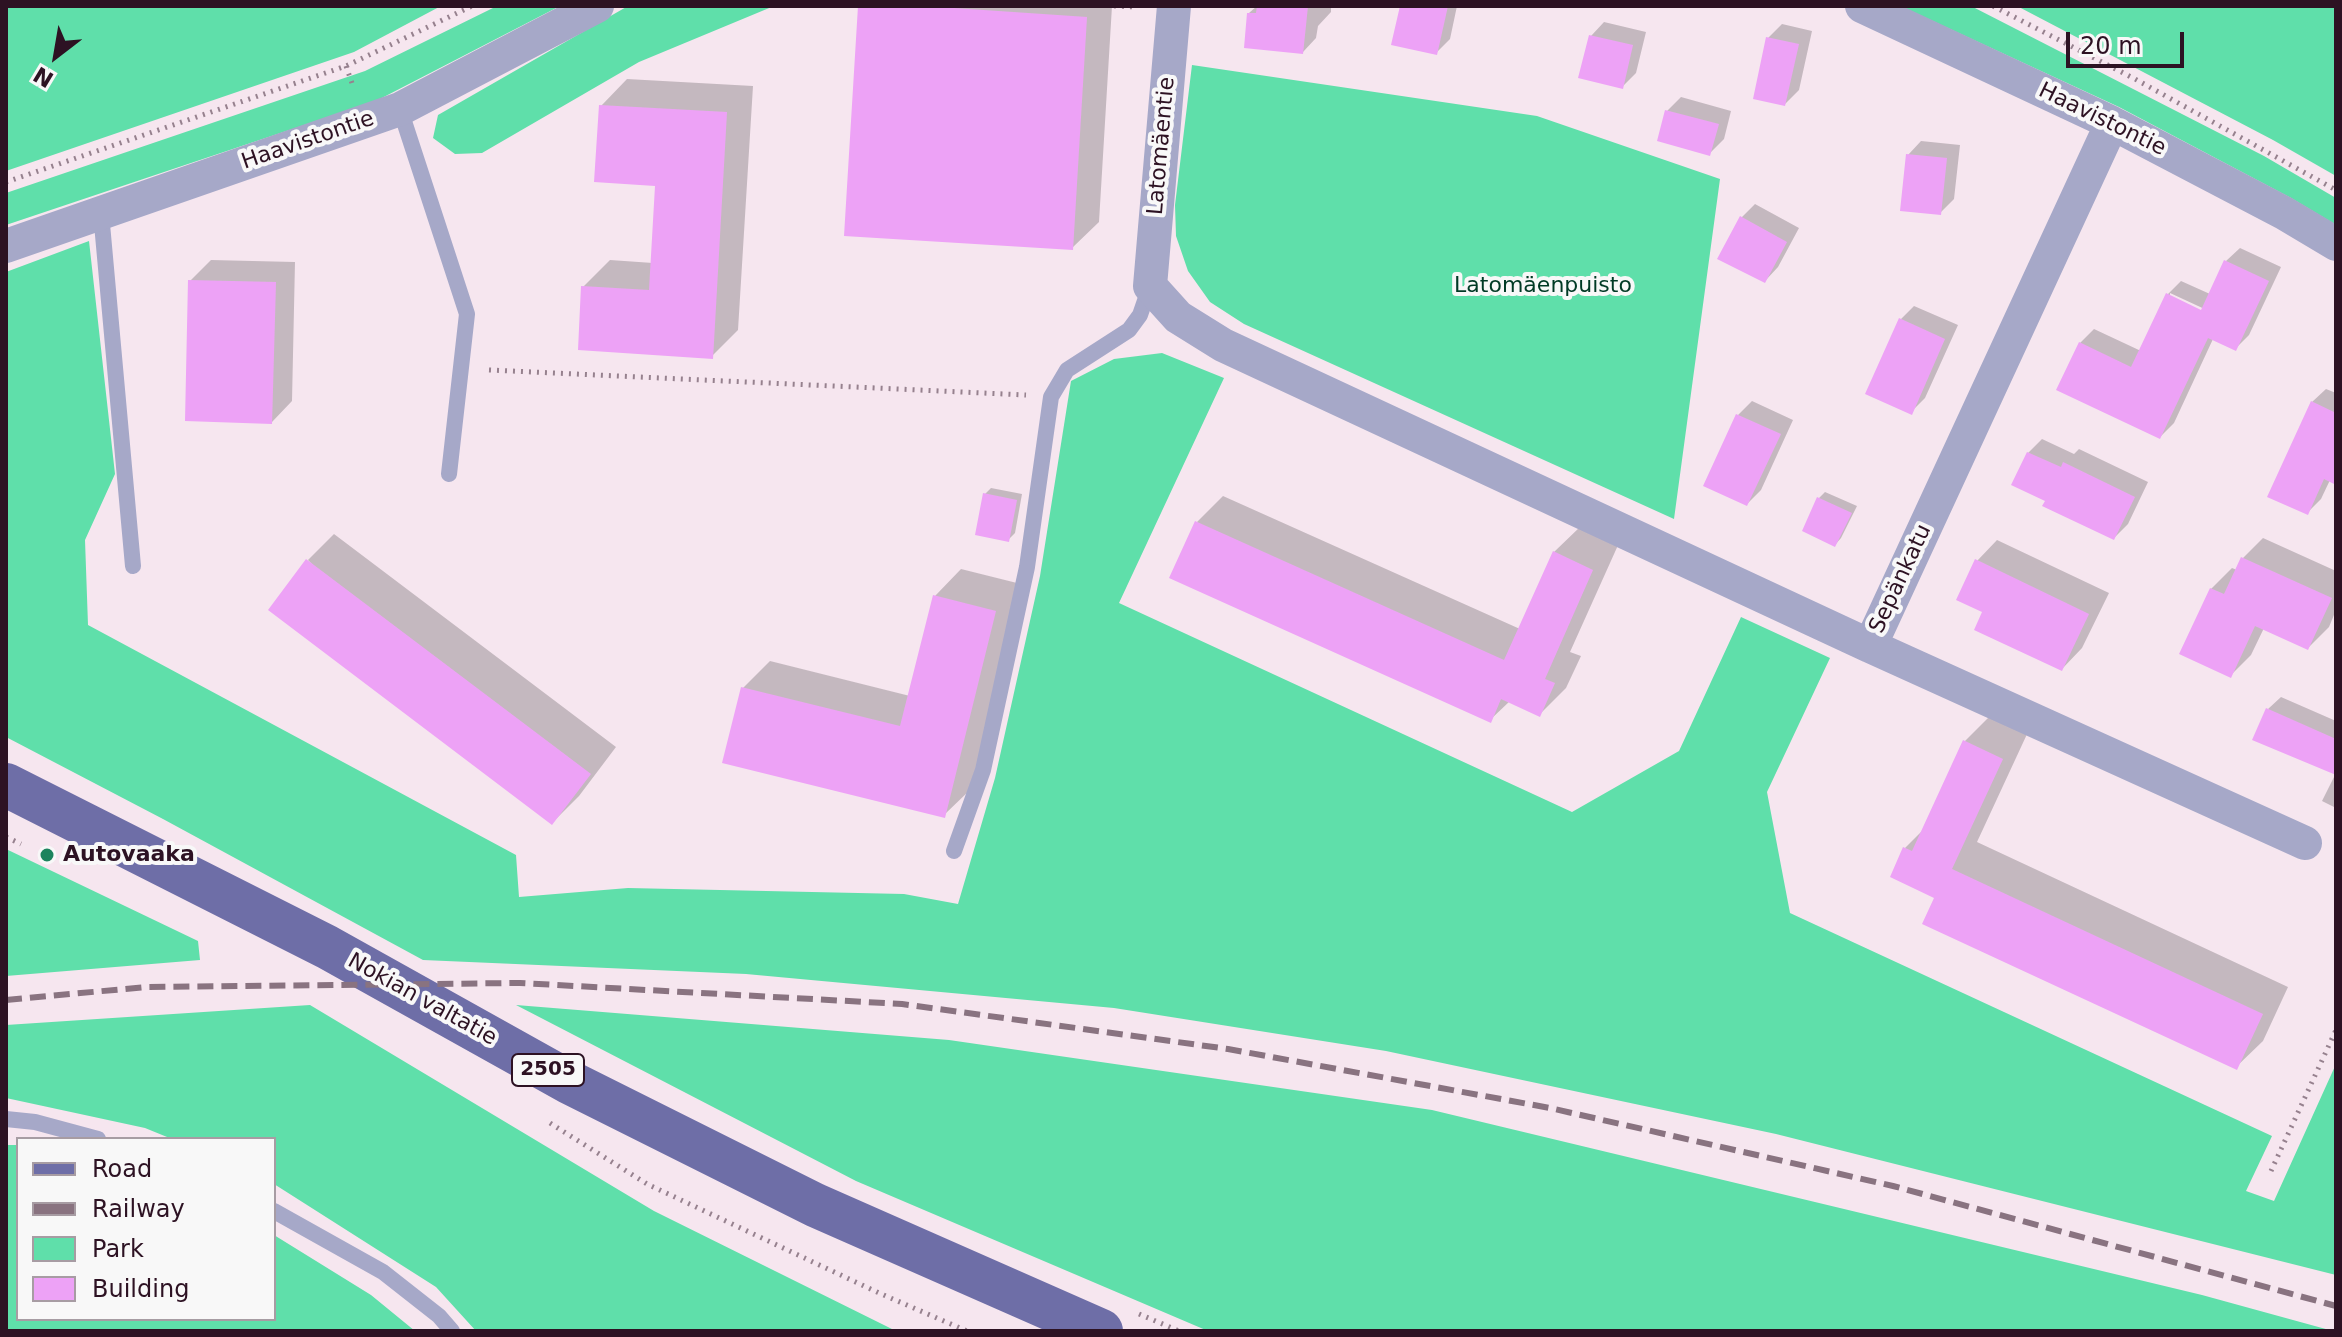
<!DOCTYPE html>
<html>
<head>
<meta charset="utf-8">
<style>
	body { margin:0 }
	#map { position:relative; width:2342px; height:1337px; overflow:hidden; background:#f6e6ef; font-family:"DejaVu Sans",sans-serif }
	canvas { display:block }
	.frame { position:absolute; inset:0; border:8px solid #2d1223; pointer-events:none }
	.legend { position:absolute; left:16px; top:1137px; width:260px; height:184px; box-sizing:border-box; background:#f8f8f8; border:2px solid #a79ca3; margin:0; padding:10px 14px; list-style:none; font-size:24px; color:#2d1223 }
	.legend li { display:flex; align-items:center; gap:16px; height:40px }
	.legend b { width:40px; border:2px solid #a79ca3 }
	.north { position:absolute; left:16px; top:16px; width:80px; height:80px; -webkit-text-stroke:6px #f8f8f8; paint-order:stroke; rotate:211deg; font-size:22px; font-weight:700; line-height:32px; text-align:center; color:#2d1223 }
	.north::after { content:''; display:block; margin:auto; width:28px; height:36px; background:#2d1223; clip-path:polygon(50% 0,100% 100%,50% 72%,0 100%) }
	.scale { position:absolute; left:2066px; top:32px; width:118px; height:36px; box-sizing:border-box; border:4px solid #2d1223; border-top:0; padding-left:10px; font-size:24px; line-height:28px; white-space:nowrap; color:#2d1223; -webkit-text-stroke:6px #f8f8f8; paint-order:stroke }
</style>
</head>
<body>
<div id="map">
<canvas width="2342" height="1337"></canvas>
<div class="frame"></div>
<ul class="legend">
<li><b style="height:10px;background:#6e6ea7"></b>Road</li>
<li><b style="height:10px;background:#897380"></b>Railway</li>
<li><b style="height:22px;background:#5fdfaa"></b>Park</li>
<li><b style="height:22px;background:#eda2f6"></b>Building</li>
</ul>
<div class="north">N</div>
<div class="scale">20 m</div>
</div>
<script>
const context = document.querySelector('canvas').getContext('2d');
context.lineJoin = 'round';
function fillPath(path, color) {
  context.fillStyle = color;
  context.fill(path, 'evenodd');
}
function poly(rows) {
  const path = new Path2D();
  for (const r of rows) {
    path.moveTo(r[0], r[1]);
    for (let i = 2; i < r.length; i += 2) path.lineTo(r[i], r[i + 1]);
  }
  return path;
}
function stroke(path, color, width, dash) {
  context.strokeStyle = color;
  context.lineWidth = width;
  context.lineCap = dash ? 'butt' : 'round';
  context.setLineDash(dash || []);
  context.stroke(path);
}
function write(font, color, halo, rows, align = 'center') {
  context.font = font + ' "DejaVu Sans",sans-serif';
  context.lineWidth = 8;
  context.setLineDash([]);
  context.textBaseline = 'middle';
  context.strokeStyle = halo;
  context.fillStyle = color;
  for (const [text, x, y, turn = 0] of rows) {
    context.save();
    context.translate(x, y);
    context.rotate((+turn || 0) * Math.PI / 180);
    context.textAlign = isNaN(turn) ? turn : align;
    if (halo) context.strokeText(text, 0, 0);
    context.fillText(text, 0, 0);
    context.restore();
  }
}
const green = poly([
	[6,6,441,6,354,52,6,171],
	[497,6,560,6,376,101,6,225,6,193,365,71],
	[628,6,774,6,639,62,482,153,455,154,433,138,438,115],
	[1900,6,1971,6,2264,156,2336,198,2336,225,2291,198,2119,107],
	[2017,6,2336,6,2336,176,2273,140],
	[1192,65,1537,116,1720,179,1674,519,1244,324,1210,302,1188,271,1176,236,1175,205],
	[89,241,115,474,85,540,88,625,516,855,519,897,628,888,904,894,958,904,995,778,1040,576,1071,381,1114,359,1162,353,1224,378,1119,603,1572,812,1679,751,1741,617,1830,658,1767,792,1790,913,2272,1136,2246,1191,2274,1201,2336,1064,2336,1275,1776,1134,1386,1051,1114,1008,746,974,423,960,163,819,6,737,6,272],
	[6,849,198,941,200,960,6,976],
	[310,1005,654,1211,896,1331,476,1331,436,1287,274,1184,274,1139,172,1139,145,1128,6,1098,6,1025],
	[516,1005,949,1040,1432,1110,2202,1295,2333,1331,1208,1331,856,1181],
	[6,1145,18,1145,18,1319,274,1319,274,1235,371,1295,415,1331,6,1331]
]);
const shadow = poly([
	[860,6,1112,6,1099,222,1072,248],
	[1257,6,1331,6,1331,12,1318,26,1316,38,1303,52,1249,13],
	[1402,6,1457,6,1450,39,1436,53],
	[1604,22,1646,32,1636,73,1622,87,1591,36],
	[1782,24,1812,31,1799,90,1785,104,1768,38],
	[627,79,753,86,738,330,712,356,583,287,610,260,653,263,657,185,601,106],
	[1681,97,1731,111,1724,139,1710,153,1667,111],
	[1921,141,1960,145,1954,199,1940,213,1908,155],
	[1755,204,1799,228,1778,267,1765,281,1741,218],
	[2240,248,2281,267,2249,335,2235,349,2213,339,2174,423,2160,437,2080,343,2094,329,2141,351,2168,294,2181,281,2210,294,2226,261],
	[2170,293,2211,312,2209,316,2170,298],
	[211,260,295,262,292,401,272,422,190,281],
	[1914,306,1958,325,1925,398,1911,412,1901,319],
	[2326,389,2336,393,2336,483,2330,480,2321,499,2307,513,2312,402],
	[1752,401,1793,420,1761,490,1747,504,1705,485,1738,415],
	[2042,439,2074,454,2079,449,2148,482,2128,524,2114,538,2028,453],
	[991,488,1022,494,1015,533,1008,540,985,494],
	[1825,492,1857,506,1841,538,1835,545,1819,498],
	[1223,496,1520,629,1554,552,1581,526,1619,543,1570,652,1581,656,1566,688,1540,714,1510,701,1490,720,1196,523],
	[334,534,616,747,579,796,552,823,308,560],
	[2263,538,2336,571,2336,610,2329,627,2308,648,2264,628,2251,655,2231,675,2211,589,2232,568,2237,570,2243,558],
	[1997,540,2109,593,2082,648,2062,669,1977,561],
	[961,569,1021,584,971,789,944,815,743,688,770,661,910,696,935,596],
	[2281,697,2336,721,2336,808,2322,801,2336,773,2268,709],
	[1992,714,2028,732,1977,842,2288,987,2263,1041,2236,1067,1937,897,1905,848,1924,829,1965,741]
]);
const building = poly([
	[858,6,924,6,1087,17,1073,250,844,236],
	[1257,6,1308,6,1303,54,1244,48,1247,13,1256,13],
	[1400,6,1448,6,1437,55,1391,45],
	[1589,35,1633,45,1623,89,1578,78],
	[1766,37,1799,44,1785,106,1753,99],
	[599,105,727,112,713,359,578,350,581,286,649,290,655,186,594,182],
	[1665,110,1719,124,1710,156,1657,141],
	[1906,154,1947,158,1941,215,1900,211],
	[1740,216,1787,242,1765,283,1717,259],
	[2224,260,2269,281,2236,351,2208,338,2160,439,2056,390,2079,342,2131,367,2166,293,2201,310],
	[188,280,276,282,272,424,185,421],
	[1899,318,1945,339,1912,415,1865,394],
	[2311,401,2336,413,2336,485,2324,479,2308,515,2267,497],
	[1736,414,1781,434,1747,506,1703,486],
	[2027,452,2061,467,2063,462,2135,497,2114,540,2042,506,2045,501,2011,485],
	[983,493,1017,500,1009,542,975,535],
	[1817,497,1852,513,1835,547,1802,531],
	[1195,521,1504,660,1553,551,1593,570,1545,679,1555,683,1540,717,1501,699,1491,723,1169,578],
	[2241,557,2332,598,2308,650,2255,626,2231,678,2179,654,2210,588,2224,594],
	[306,559,591,774,552,825,268,610],
	[1975,559,2089,614,2062,671,1974,630,1982,612,1956,600],
	[933,595,996,611,945,818,722,763,741,687,900,726],
	[2266,708,2336,739,2336,775,2252,740],
	[1963,740,2003,759,1952,869,2263,1014,2237,1070,1922,924,1934,898,1890,877,1903,847,1912,851]
]);
const path = poly([
	[1114,6,1137,7],
	[1993,6,2135,79,2336,190],
	[346,66,353,86],
	[6,182,346,66,472,6],
	[489,370,1026,395],
	[6,837,21,844],
	[550,1123,647,1184,879,1293,967,1331],
	[2271,1171,2336,1030],
	[1139,1314,1179,1331]
]);
const lane = poly([
	[400,109,467,314,449,474],
	[101,213,133,566],
	[954,851,983,770,1027,567,1051,397,1067,370,1129,330,1140,315,1150,286],
	[6,1119,35,1122,98,1139],
	[274,1211,383,1272,439,1316,452,1331]
]);
const street = poly([
	[1174,6,1150,286,1178,317,1223,345,1870,646],
	[1862,6,2112,123,2284,213,2336,244],
	[2112,123,1870,646,2305,843],
	[6,246,400,109,597,6]
]);
const primary = poly([
	[6,785,327,947,569,1082,815,1205,1101,1331]
]);
const rail = poly([
	[6,1000,146,987,520,983,902,1004,1228,1049,1550,1108,1893,1186,2336,1306]
]);
const markers = [
	[47,855,8,"#1c835d"]
];
const shields = [
	[548,1070,72]
];
const shieldNames = [
	["2505",548,1070]
];
const streetNames = [
	["Haavistontie",2102,120,26],
	["Haavistontie",308,141,-19],
	["Latomäentie",1162,146,-85],
	["Sepänkatu",1901,579,-65],
	["Nokian valtatie",422,1000,29]
];
const parkNames = [
	["Latomäenpuisto",1543,286]
];
const poiNames = [
	["Autovaaka",63,855]
];
fillPath(green, '#5fdfaa');
fillPath(shadow, '#0003');
fillPath(building, '#eda2f6');
stroke(path, '#96818e', 5, [2, 6]);
stroke(lane, '#a6a8c8', 16);
stroke(street, '#a6a8c8', 34);
stroke(primary, '#6e6ea7', 44);
stroke(rail, '#897380', 6, [16, 8]);
for (const [x, y, r, color] of markers) {
  const dot = new Path2D();
  dot.arc(x, y, r, 0, 2 * Math.PI);
  context.fillStyle = color;
  context.fill(dot);
  stroke(dot, '#f8f8f8', 3);
}
for (const [x, y, w] of shields) {
  const box = new Path2D();
  box.roundRect(x - w / 2, y - 16, w, 32, 6);
  context.fillStyle = '#f8f8f8';
  context.fill(box);
  stroke(box, '#2d1223', 2);
}
write('bold 20px', '#2d1223', null, shieldNames);
write('22px', '#2d1223', '#f8f8f8', streetNames);
write('22px', '#003a25', '#f8f8f8', parkNames);
write('bold 22px', '#2d1223', '#f8f8f8', poiNames, 'left');
</script>
</body>
</html>
